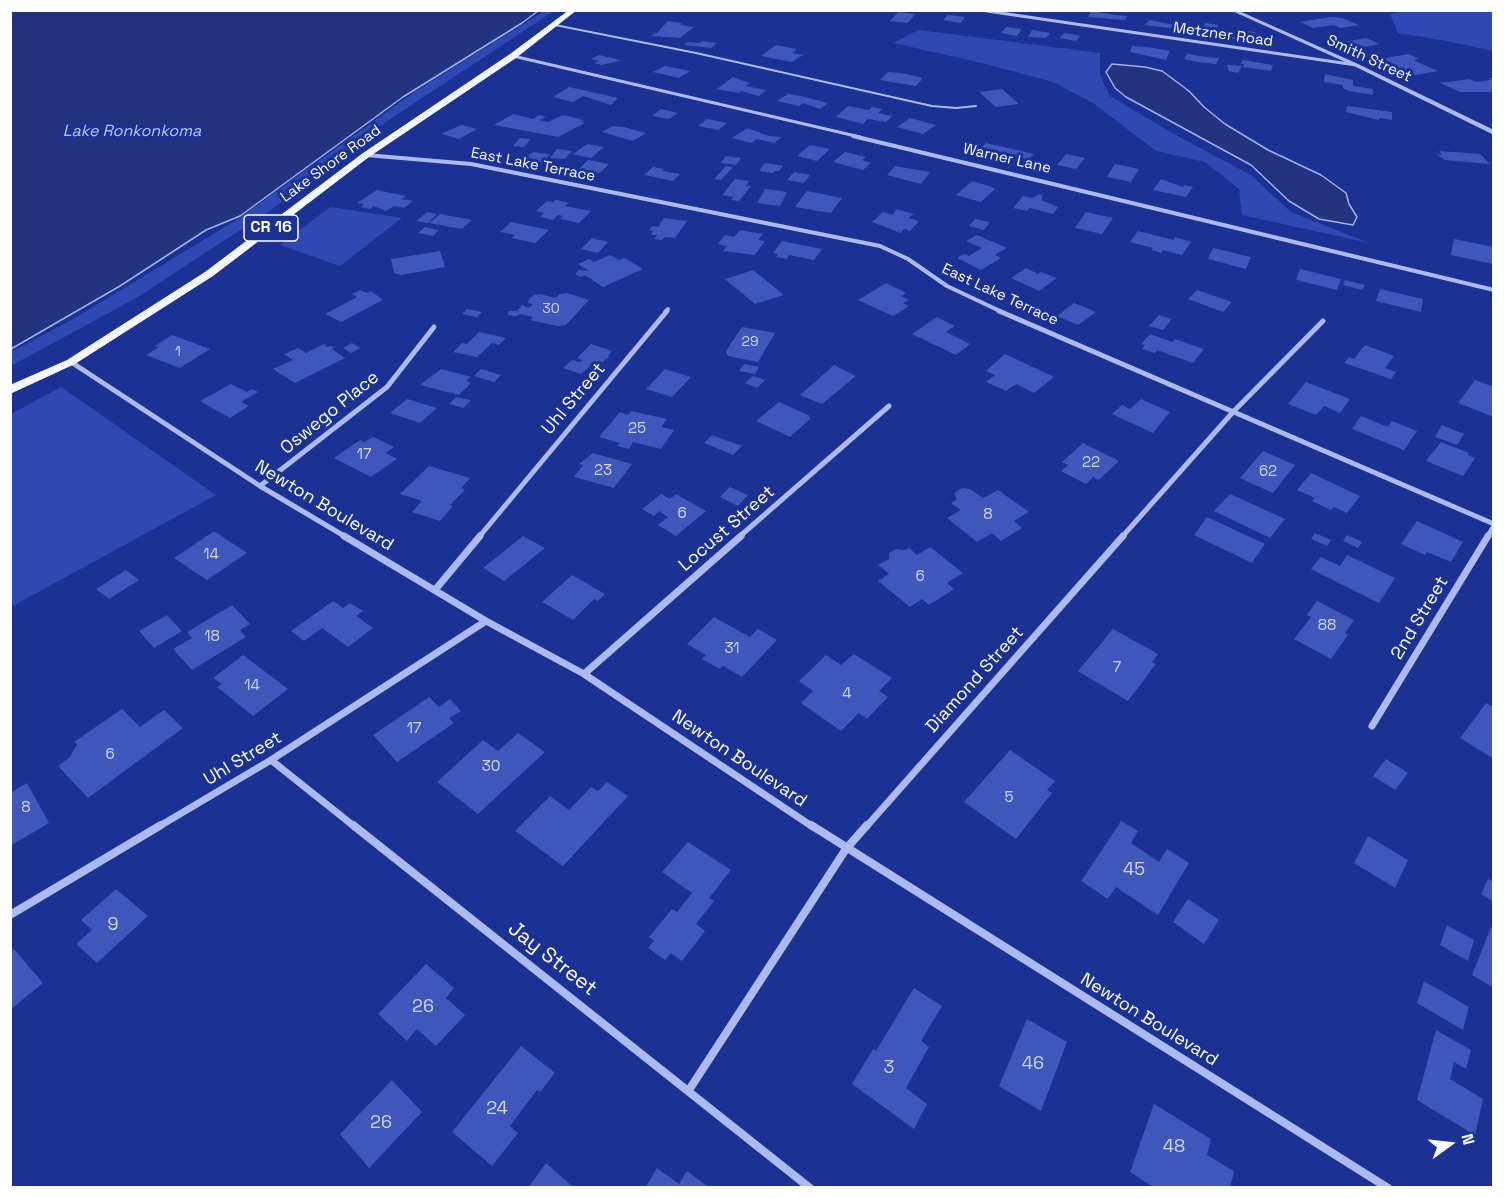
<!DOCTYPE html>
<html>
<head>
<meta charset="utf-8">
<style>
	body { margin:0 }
	#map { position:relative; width:1504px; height:1198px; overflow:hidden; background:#1b3194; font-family:"Space Grotesk",sans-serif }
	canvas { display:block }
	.frame { position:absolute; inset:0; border:12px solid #fff; pointer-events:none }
	.north { position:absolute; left:1420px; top:1114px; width:60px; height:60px; -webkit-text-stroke:4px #1b3194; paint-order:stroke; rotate:75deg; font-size:16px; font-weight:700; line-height:24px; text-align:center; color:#fff }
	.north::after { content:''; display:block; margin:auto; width:21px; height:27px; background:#fff; clip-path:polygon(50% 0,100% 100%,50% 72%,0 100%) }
</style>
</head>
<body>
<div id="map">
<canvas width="1504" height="1198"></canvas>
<div class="frame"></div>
<div class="north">N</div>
</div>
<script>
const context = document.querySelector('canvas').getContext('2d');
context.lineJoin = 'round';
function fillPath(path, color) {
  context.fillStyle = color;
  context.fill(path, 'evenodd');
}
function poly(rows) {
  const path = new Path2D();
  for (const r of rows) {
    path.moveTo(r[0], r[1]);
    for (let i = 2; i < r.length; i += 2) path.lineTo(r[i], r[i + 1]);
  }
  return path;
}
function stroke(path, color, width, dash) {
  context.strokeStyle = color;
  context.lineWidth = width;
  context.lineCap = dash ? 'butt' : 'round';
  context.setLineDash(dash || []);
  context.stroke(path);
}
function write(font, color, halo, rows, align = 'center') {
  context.font = font + ' "Space Grotesk",sans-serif';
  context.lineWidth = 6;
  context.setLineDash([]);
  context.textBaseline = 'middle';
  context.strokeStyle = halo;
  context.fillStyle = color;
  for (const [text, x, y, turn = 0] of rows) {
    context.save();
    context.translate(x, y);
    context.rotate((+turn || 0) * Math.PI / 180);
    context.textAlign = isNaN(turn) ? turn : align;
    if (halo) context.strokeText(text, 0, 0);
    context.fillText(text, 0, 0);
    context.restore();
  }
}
const green = poly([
	[546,10,554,11,386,122,271,210,138,297,11,366,11,352,73,319,238,219,416,91],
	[1406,11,1493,11,1493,51,1447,41,1398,33,1390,14],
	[918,30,1100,53,1100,75,1110,96,1174,134,1251,175,1291,212,1369,243,1242,215,1239,189,1205,162,1156,151,1093,103,1053,82,982,63,893,43],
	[330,207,402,218,340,266,280,245],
	[61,387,216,495,11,607,11,414]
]);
const water = poly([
	[11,10,538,10,538,11,522,23,403,97,240,216,206,230,120,286,11,349,11,10],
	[1112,64,1145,67,1162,71,1189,91,1204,107,1225,124,1268,150,1321,175,1346,193,1349,204,1357,217,1353,225,1319,219,1289,201,1251,165,1126,97,1115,88,1106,72,1112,64]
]);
const building = poly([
	[1091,11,1116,15,1127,16,1125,20,1088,17],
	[898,12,915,14,908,23,890,21],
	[948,15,965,17,961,23,943,20],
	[1330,17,1342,18,1359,25,1340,28,1334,25,1313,28,1300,22],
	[1150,20,1174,25,1176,21,1185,23,1184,25,1190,26,1188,30,1144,25],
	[668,21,682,23,680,25,694,27,680,38,650,36,657,33],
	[1205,23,1218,25,1215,34,1195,32,1198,25,1204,26],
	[1006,27,1022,29,1017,36,1001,33],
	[1032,30,1050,33,1046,38,1028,37],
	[1238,30,1255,32,1255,34,1259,35,1258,41,1232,39,1235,31],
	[1064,33,1076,35,1080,36,1076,41,1060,38],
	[1366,38,1380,44,1358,48,1344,42],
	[702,41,717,43,711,48,684,45,688,42,699,43],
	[776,45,797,49,792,53,803,55,792,62,761,56],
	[1132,46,1154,48,1170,51,1166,60,1130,52],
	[1187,54,1206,57,1219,58,1216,64,1197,62,1184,59],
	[1409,54,1419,59,1413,60,1438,71,1415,75,1380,59],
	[599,55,620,60,619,61,602,65,594,63,599,61,591,59],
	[1243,60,1273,65,1271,71,1243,67,1244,64,1241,64],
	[1227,65,1231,65,1242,66,1238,73,1229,71],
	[665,66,690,71,679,78,653,72],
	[888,72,902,73,923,78,916,86,880,80],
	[1325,74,1353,80,1353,86,1373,89,1373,95,1349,91,1343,88,1343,85,1324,82],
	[733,77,750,83,745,86,766,90,759,96,741,91,739,93,717,89],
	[1489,78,1494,78,1494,92,1460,92,1440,83,1470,79,1475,82,1491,80],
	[569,87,618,98,611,105,583,96,573,102,553,97],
	[1002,89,1019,104,996,107,979,92],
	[788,94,801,96,828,103,820,109,803,103,799,106,777,101],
	[848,106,869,110,872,107,882,109,878,113,892,116,886,122,868,119,863,124,836,117],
	[1347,106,1392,112,1392,120,1379,118,1379,120,1346,112],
	[661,109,678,113,669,119,652,116],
	[513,114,533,119,539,115,546,117,539,120,548,122,563,115,584,120,581,122,585,123,558,137,494,125],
	[910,118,936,125,923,134,897,127],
	[707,119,727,123,718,130,698,126],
	[461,125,477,129,459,139,441,134],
	[613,126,624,127,646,133,633,141,602,132],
	[747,128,769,136,782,137,774,143,757,139,751,143,732,138],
	[520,138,531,139,524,147,513,146],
	[986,143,1034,154,1028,160,1004,152,1001,154,991,154,980,149],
	[587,144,604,147,591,158,573,154],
	[810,145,830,149,817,161,797,156],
	[557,149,572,151,565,159,550,158],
	[1439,151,1480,154,1490,164,1445,160,1436,154,1442,155],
	[533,152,548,154,550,155,539,164,521,161],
	[845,152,866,157,862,160,871,163,863,170,833,162],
	[1066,154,1085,158,1076,169,1057,165],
	[726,156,741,158,736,165,721,163],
	[588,160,609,164,600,173,578,170],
	[765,163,778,165,783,166,779,171,775,171,773,173,759,171],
	[1115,164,1139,169,1131,182,1107,177],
	[726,166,733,167,721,180,714,179],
	[895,166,918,170,930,172,921,184,887,175],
	[653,167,664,169,662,171,680,174,673,181,644,175],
	[794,172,810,175,804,183,787,180],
	[735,179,749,181,746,186,751,186,739,201,731,200,734,197,722,195],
	[1161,179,1183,187,1184,185,1193,187,1186,197,1153,190],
	[972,181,989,186,995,189,981,202,956,195],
	[765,189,787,192,780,206,757,203],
	[377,190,406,196,401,199,413,201,404,208,394,206,386,211,374,206,370,209,361,207,364,204,357,203],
	[807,191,842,198,831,213,795,207],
	[1040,194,1043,195,1041,200,1058,207,1053,214,1030,208,1027,211,1013,208,1023,196,1032,198],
	[556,200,569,203,565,206,591,211,579,223,561,219,563,216,558,215,553,220,540,217,544,213,536,211,547,201,553,202],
	[896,209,914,214,908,218,919,221,910,231,904,229,901,233,872,222,883,212,893,215],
	[427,212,437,214,428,223,416,221],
	[1086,212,1113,218,1102,234,1075,228],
	[440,214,472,220,462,229,429,223],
	[664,218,687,221,675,238,665,237,662,240,654,239,657,235,651,235,653,231,649,230,652,226,658,227],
	[975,219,990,222,984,230,969,226],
	[511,222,549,230,535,243,511,238,515,235,500,232],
	[425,227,439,230,433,236,418,233],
	[740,230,763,234,758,240,765,241,755,255,723,251,727,246,718,244,725,235,734,237],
	[1138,231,1174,240,1175,237,1191,242,1182,255,1163,250,1161,253,1151,250,1153,248,1130,242],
	[977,235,1007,248,995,255,1001,258,981,270,957,258,964,254,969,256,982,248,966,241],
	[592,238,608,242,598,253,581,249],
	[1454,239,1494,247,1493,264,1451,255],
	[782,241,822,249,814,260,789,255,786,259,776,257,778,254,773,253],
	[1213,248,1251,257,1246,269,1208,259],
	[440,251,445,267,401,275,394,273,391,259],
	[610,255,619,260,625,258,643,269,603,287,585,275,581,277,575,274,579,270,589,271,578,264,589,259,594,262],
	[1026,268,1038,274,1041,272,1057,278,1039,291,1011,278],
	[1300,269,1341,279,1337,290,1296,280],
	[753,270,784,295,755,304,725,279],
	[1345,280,1365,285,1362,290,1343,285],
	[886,283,906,293,901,296,909,300,903,303,909,306,893,316,858,300],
	[1380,289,1423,299,1421,312,1376,301],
	[360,290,367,293,371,291,383,300,341,322,325,314,357,297,352,294],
	[1197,290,1232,302,1223,312,1188,299],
	[567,293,589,300,566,325,557,326,530,320,533,317,520,314,516,316,507,315,509,311,517,311,522,305,529,308,533,304,528,303,529,299,534,295,540,294,555,298,560,294],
	[1074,303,1096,312,1078,325,1057,316],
	[467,309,482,312,477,317,462,314],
	[1159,315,1172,319,1163,330,1149,326],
	[937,317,955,326,946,332,970,344,956,355,912,334],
	[742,327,775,333,758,362,728,356,726,351],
	[479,332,506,338,499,345,492,343,477,357,453,352,462,343,467,344],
	[1150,334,1172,342,1175,339,1204,349,1193,363,1157,350,1155,353,1142,349,1145,345,1141,344],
	[172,335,210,349,180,368,146,355,159,347,155,346],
	[352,343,360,348,351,353,343,348],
	[324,344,327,347,331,346,334,348,332,349,345,358,295,383,273,369,293,360,284,354,298,348,306,353],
	[591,344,612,351,608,356,610,357,599,364,594,363,581,374,563,368,572,360,580,362,583,360,577,358],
	[1365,345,1394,356,1385,368,1396,372,1391,379,1344,363,1349,357,1354,359],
	[1005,354,1054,377,1034,393,1016,384,1006,391,986,382,995,375,986,371],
	[744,364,759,367,755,374,739,371],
	[834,365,856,376,822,404,800,395],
	[441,369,471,377,466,381,471,383,459,395,420,385],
	[481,369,501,375,494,382,474,376],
	[665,369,691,377,672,397,646,389],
	[753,376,765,380,757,388,745,383],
	[1475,380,1494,387,1494,417,1458,403],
	[1306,382,1350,399,1340,413,1324,406,1316,415,1288,404],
	[231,384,247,392,252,389,258,392,241,402,249,406,230,418,200,401],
	[456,397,471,400,464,408,449,404],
	[407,399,437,408,420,423,390,413],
	[1141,399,1170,412,1153,433,1112,414,1122,405,1130,409],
	[779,402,810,416,808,417,811,418,790,437,756,421],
	[631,411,667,419,661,427,674,430,661,449,633,442,629,449,617,446,620,443,599,437,620,412,628,415],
	[1361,416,1388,427,1392,421,1417,431,1404,450,1352,429],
	[1442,425,1464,434,1457,445,1435,437],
	[712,435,742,446,733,455,704,443],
	[373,437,394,447,386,453,397,459,371,477,334,458,360,440,364,442],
	[1441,442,1469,453,1468,455,1475,458,1463,476,1426,461],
	[1083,443,1119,461,1099,480,1093,477,1086,484,1061,471,1068,465,1062,462],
	[1263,451,1295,465,1273,493,1240,478],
	[593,453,632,464,614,488,574,477,583,465,579,464],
	[429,466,470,478,461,488,465,490,450,505,453,506,440,521,412,512,422,501,400,494],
	[1311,473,1360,496,1347,513,1334,507,1331,510,1312,501,1315,498,1297,490],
	[730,487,748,495,738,506,720,497],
	[962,488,970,489,983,498,998,490,1029,512,1014,521,1022,528,1001,541,992,533,977,542,947,518,961,510,951,503,957,499,954,493],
	[661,494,670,499,676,494,706,511,676,536,658,525,668,517,659,511,654,516,642,509],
	[1230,494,1285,519,1270,538,1214,511],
	[1207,517,1265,544,1252,563,1194,535],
	[1417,521,1463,542,1451,562,1427,552,1425,555,1401,544],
	[214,531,247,553,207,580,174,558],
	[1315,533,1331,540,1327,546,1311,539],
	[1347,535,1362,542,1358,548,1343,541],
	[523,536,545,548,504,581,483,568],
	[930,547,963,573,947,583,954,589,929,605,922,599,910,607,878,581,889,574,878,565,889,559,889,553,896,549,905,550,909,548,917,555],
	[1347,555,1395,578,1379,603,1311,569,1321,557,1340,566],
	[126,570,139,580,109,599,96,589],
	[572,575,605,594,598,601,594,599,573,620,542,602],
	[333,601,343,608,350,603,363,611,356,616,373,628,348,647,322,628,304,641,291,631],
	[1317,601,1354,620,1345,633,1348,635,1331,659,1294,639,1311,617,1307,615],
	[232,605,250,624,240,630,246,637,192,670,173,649,192,638,187,632],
	[167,615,182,631,154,648,139,631],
	[714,617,750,637,758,629,777,640,742,677,723,666,720,669,702,659,706,655,687,644],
	[1113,629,1158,654,1152,662,1156,664,1128,701,1078,671],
	[854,654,892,678,879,691,888,697,867,719,859,713,841,731,801,703,813,691,799,681,826,655,841,665],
	[243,655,288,689,253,716,217,687,222,684,213,678],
	[429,697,439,707,450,699,461,711,449,718,454,723,397,762,373,735],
	[1486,703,1494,707,1494,759,1460,738],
	[122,709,140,727,164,710,183,728,88,798,58,766,70,757,77,744,74,742],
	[518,733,545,752,478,814,437,782,483,740,498,751],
	[1010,750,1055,781,1047,790,1052,793,1016,839,964,802],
	[1386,759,1408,773,1395,790,1373,776],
	[607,782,628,796,563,866,515,831,550,796,569,810,591,787,598,791],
	[27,783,49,823,10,846,10,793],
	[1121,821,1138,831,1131,843,1159,862,1167,849,1189,863,1158,915,1116,887,1108,899,1081,881],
	[1368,836,1408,860,1395,888,1354,863],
	[688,842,731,870,709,898,714,901,696,924,705,931,682,961,671,953,665,960,648,948,654,941,649,937,672,909,677,912,692,893,662,872],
	[1488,879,1494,882,1494,902,1481,894],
	[116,889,148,916,97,963,76,944,92,930,81,920],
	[1188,899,1219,920,1204,944,1173,922],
	[1447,925,1474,940,1468,961,1440,945],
	[1491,927,1494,929,1494,988,1472,975],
	[14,949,43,983,10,1010,10,951],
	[426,964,454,988,446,998,465,1015,436,1046,417,1029,407,1041,378,1014],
	[1424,981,1469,1007,1463,1030,1417,1003],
	[914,988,942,1006,921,1041,929,1047,906,1088,927,1104,914,1129,852,1084,873,1049,876,1051],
	[1027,1019,1067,1042,1041,1111,999,1086],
	[1436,1030,1471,1050,1466,1069,1454,1062,1450,1079,1483,1099,1475,1135,1417,1100],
	[521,1046,555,1073,540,1092,537,1090,510,1126,518,1133,492,1166,452,1132],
	[392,1080,422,1112,369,1168,340,1134],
	[1154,1104,1211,1139,1207,1155,1234,1171,1230,1188,1155,1188,1130,1172],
	[546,1163,574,1188,528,1188],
	[657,1168,679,1184,687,1171,710,1188,645,1188]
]);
const service = poly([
	[555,25,696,53,932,106,956,108,976,106]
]);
const minorFar4 = poly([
	[980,10,1356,65],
	[513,56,860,137]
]);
const minorFar3 = poly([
	[853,136,1494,290],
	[366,155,471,164,880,246,908,259,947,286,1002,312],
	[665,312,668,309]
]);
const minorFar2 = poly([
	[999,311,1494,524],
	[71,362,260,486,346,537],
	[260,486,387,387,434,327],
	[479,537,667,311],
	[739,537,889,406],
	[1122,537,1233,412,1323,321],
	[1487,537,1494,526]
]);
const minorFar1 = poly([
	[344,536,486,621,584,674,813,827],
	[435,590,480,536],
	[584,674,741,536],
	[1372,726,1488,536],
	[271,760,355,827],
	[158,827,271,760,486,621],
	[866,827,1123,536]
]);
const minor = poly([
	[353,825,810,1188],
	[811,825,1388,1188],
	[10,915,161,825],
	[689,1090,846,849,867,825]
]);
const tertiary = poly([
	[1237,10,1358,64,1494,130,1494,135,1354,66,1230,10,1237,10]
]);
const primary = poly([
	[569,10,577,10,516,58,369,157,213,276,75,364,10,394,10,385,67,360,205,272,363,153,510,54,569,10]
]);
const farNumbernames = [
	["30",551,309],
	["29",750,342],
	["1",178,352]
];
const farStreetnames = [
	["Metzner Road",1223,35,8],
	["Smith Street",1369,59,25],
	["Warner Lane",1007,159,13],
	["Lake Shore Road",331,164,-36],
	["East Lake Terrace",533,165,11],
	["East Lake Terrace",1000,295,25]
];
const numberNames = [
	["25",637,429],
	["17",364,455],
	["22",1091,463],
	["23",603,471],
	["62",1268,472],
	["6",682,514],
	["8",988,515],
	["14",211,555],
	["6",920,577],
	["88",1327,626],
	["18",212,637],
	["31",732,649],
	["7",1117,668],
	["14",252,686],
	["4",847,694],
	["17",414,729],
	["6",110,755],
	["30",491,767],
	["5",1009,798],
	["8",26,808]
];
const farWaternames = [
	["Lake Ronkonkoma",132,132]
];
const shields = [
	[271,228,54]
];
const shieldNames = [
	["CR 16",271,228]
];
const streetNames = [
	["Uhl Street",574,399,-50],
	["Oswego Place",330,413,-39],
	["Newton Boulevard",324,506,31],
	["Locust Street",727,529,-41],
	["2nd Street",1420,618,-59],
	["Diamond Street",975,680,-48],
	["Uhl Street",243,759,-31],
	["Newton Boulevard",739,759,34],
	["Newton Boulevard",1149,1020,32]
];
const nearNumbernames = [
	["45",1134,870],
	["9",113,925],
	["26",423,1007],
	["46",1033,1064],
	["3",889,1068],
	["24",497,1109],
	["26",381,1123],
	["48",1174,1147]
];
const nearStreetnames = [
	["Jay Street",552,959,38]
];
fillPath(green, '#2f48b3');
fillPath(water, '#23337f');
stroke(water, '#a0b1f1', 1.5);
fillPath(building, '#3f57ba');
stroke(service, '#adbaef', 2);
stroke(minorFar4, '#adbaef', 3);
stroke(minorFar3, '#adbaef', 4);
stroke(minorFar2, '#adbaef', 5);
stroke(minorFar1, '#adbaef', 7);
stroke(minor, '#adbaef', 8);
fillPath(tertiary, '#adbaef');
fillPath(primary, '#f5f7ff');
write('14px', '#cfd5ee', null, farNumbernames);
write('15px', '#fff', '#1b3194', farStreetnames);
write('15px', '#cfd5ee', null, numberNames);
write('italic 16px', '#b9c6f6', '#1b3194', farWaternames);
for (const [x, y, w] of shields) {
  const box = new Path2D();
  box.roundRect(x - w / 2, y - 13, w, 26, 4.5);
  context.fillStyle = '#1b3194';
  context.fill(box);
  stroke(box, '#fff', 1.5);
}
write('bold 16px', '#fff', null, shieldNames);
write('18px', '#fff', '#1b3194', streetNames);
write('18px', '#cfd5ee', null, nearNumbernames);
write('21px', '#fff', '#1b3194', nearStreetnames);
</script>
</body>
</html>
